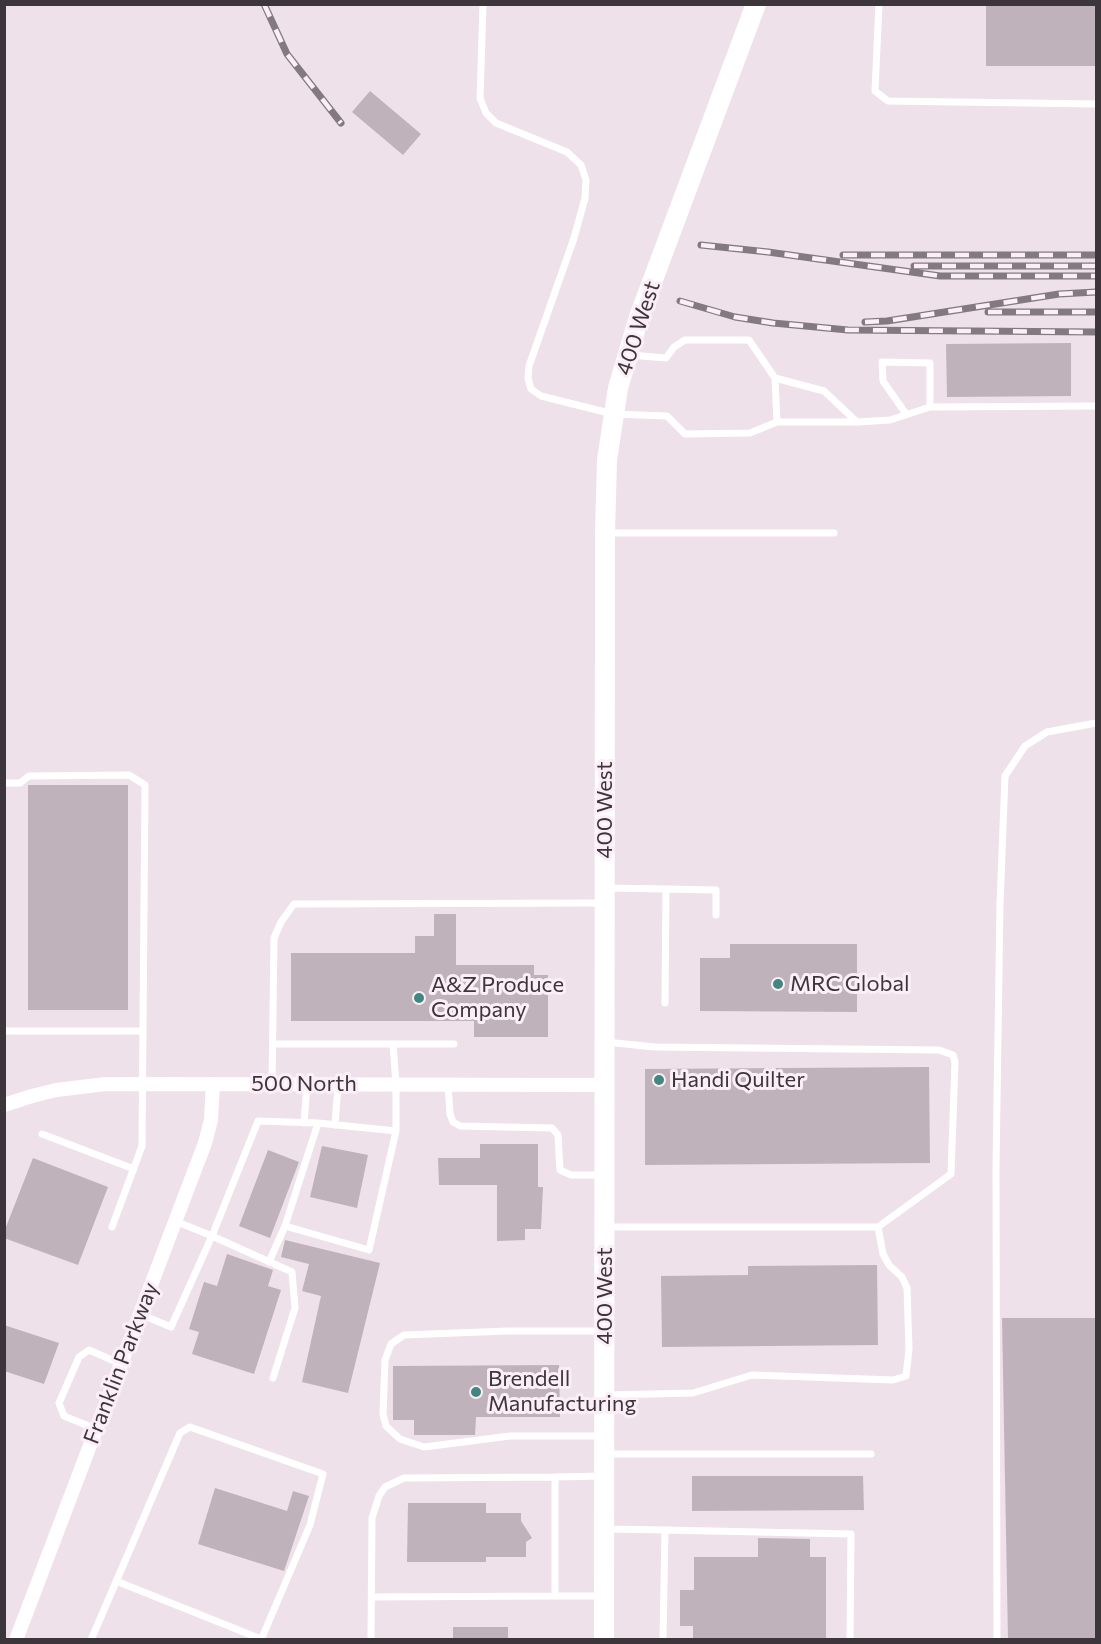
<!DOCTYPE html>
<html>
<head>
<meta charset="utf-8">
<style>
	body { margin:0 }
	#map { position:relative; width:1101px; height:1644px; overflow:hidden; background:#efe1ea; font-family:Commissioner,sans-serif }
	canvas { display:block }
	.frame { position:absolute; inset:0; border:6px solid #3c363a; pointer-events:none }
</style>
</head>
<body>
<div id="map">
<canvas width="1101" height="1644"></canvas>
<div class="frame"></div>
</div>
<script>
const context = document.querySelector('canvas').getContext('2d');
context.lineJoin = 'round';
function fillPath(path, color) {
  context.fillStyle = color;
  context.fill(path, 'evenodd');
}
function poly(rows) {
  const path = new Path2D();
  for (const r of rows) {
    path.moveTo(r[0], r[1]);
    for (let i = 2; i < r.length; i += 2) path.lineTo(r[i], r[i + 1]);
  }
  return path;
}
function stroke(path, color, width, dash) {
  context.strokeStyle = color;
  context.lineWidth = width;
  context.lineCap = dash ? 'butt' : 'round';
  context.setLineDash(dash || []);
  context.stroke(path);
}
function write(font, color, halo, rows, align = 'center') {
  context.font = font + ' Commissioner,sans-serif';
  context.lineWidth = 6;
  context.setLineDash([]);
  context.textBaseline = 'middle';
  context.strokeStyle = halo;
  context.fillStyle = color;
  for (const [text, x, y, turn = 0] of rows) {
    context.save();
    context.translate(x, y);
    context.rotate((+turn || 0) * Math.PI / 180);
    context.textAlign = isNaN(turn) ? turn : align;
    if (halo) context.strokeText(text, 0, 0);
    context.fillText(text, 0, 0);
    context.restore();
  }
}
const building = poly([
	[986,4,1096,4,1096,66,986,66],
	[370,91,421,134,403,155,352,112],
	[1071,343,1071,396,947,397,946,344],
	[28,785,128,785,128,1010,28,1010],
	[434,914,456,914,456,965,534,965,534,975,548,975,548,1037,474,1037,474,1021,291,1021,291,953,415,953,415,936,434,936],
	[730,944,857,944,857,1012,700,1011,700,958,730,958],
	[929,1067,930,1163,645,1165,645,1069],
	[480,1144,538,1144,538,1187,543,1187,541,1229,525,1229,525,1240,497,1241,497,1185,439,1185,438,1158,480,1158],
	[322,1146,368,1155,357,1208,310,1197],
	[268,1150,299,1162,270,1238,239,1226],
	[33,1158,108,1187,78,1265,4,1238,4,1232],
	[285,1240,380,1263,348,1393,302,1382,321,1296,302,1291,309,1264,281,1257],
	[227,1254,273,1270,268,1286,281,1290,254,1374,192,1354,199,1332,189,1329,204,1282,217,1286],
	[877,1265,878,1345,662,1347,661,1276,748,1275,748,1266],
	[1002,1318,1096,1318,1096,1640,1008,1640],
	[4,1325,59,1343,44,1384,4,1371],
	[559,1365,560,1417,476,1417,475,1435,414,1435,414,1420,393,1420,393,1366],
	[692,1476,863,1476,864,1510,692,1511],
	[215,1488,287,1511,293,1491,309,1496,284,1571,198,1544],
	[408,1503,486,1503,486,1513,521,1513,521,1521,532,1538,526,1542,526,1557,486,1557,486,1562,407,1562],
	[758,1538,810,1539,810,1557,826,1557,826,1640,693,1640,693,1626,680,1626,680,1590,694,1590,694,1557,758,1557],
	[453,1627,508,1627,508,1640,453,1640]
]);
const lane = poly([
	[483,4,480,98,486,113,496,123,567,152,581,165,586,180,585,198,574,238,529,366,528,378,531,389,541,396,613,414,667,416,685,434,750,433,777,422,857,422,890,420,930,407,1096,406],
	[879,4,875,91,888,101,1096,104],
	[630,355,666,358,674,347,685,340,749,340,775,378,824,391,857,422],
	[775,378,777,422],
	[906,414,883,381,882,362,930,363,930,407],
	[608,533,834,533],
	[4,783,20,783,29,776,129,775,145,785,142,1146,112,1227],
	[606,888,666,889,665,1003],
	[666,889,716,890,716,915],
	[4,1031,143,1031],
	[605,1042,655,1047,939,1050,953,1055,955,1062,951,1174,878,1227,608,1227],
	[273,1044,454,1044],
	[393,1044,396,1084,396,1131,369,1250,285,1226,318,1123,396,1131],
	[272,1084,274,938,281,922,294,904,603,903],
	[448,1085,450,1114,453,1122,460,1126,552,1128,558,1135,560,1170,571,1175,603,1175],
	[304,1123,307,1084],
	[335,1125,338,1085],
	[42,1134,134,1169],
	[269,1262,285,1226],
	[140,1314,171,1327,212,1236,175,1221],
	[602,1331,508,1331,404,1335,391,1344,385,1360,383,1414,386,1426,400,1439,424,1447,510,1436,604,1436],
	[273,1378,295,1308,292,1272,212,1236,258,1121,318,1123],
	[606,1395,693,1393,752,1375,893,1380,906,1376,909,1349,907,1288,902,1277,889,1265,883,1254,878,1227],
	[96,1429,64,1416,59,1403,79,1357,89,1350,121,1364],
	[607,1454,871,1454],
	[606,1529,665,1530,663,1640],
	[665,1530,851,1534,850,1640],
	[116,1581,261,1639],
	[602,1596,555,1596,555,1477,603,1476],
	[372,1597,555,1596],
	[91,1640,180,1433,190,1427,323,1474,310,1525,261,1640],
	[371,1640,372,1518,379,1496,385,1487,404,1478,555,1477],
	[997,1640,996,1167,1000,904,1005,776,1025,746,1047,732,1096,723]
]);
const street = poly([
	[4,1105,32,1096,56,1090,106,1084,605,1085],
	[16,1640,205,1143,211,1120,213,1084]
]);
const secondary = poly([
	[604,1640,605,533,607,460,618,388,639,317,756,4]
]);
const rail = poly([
	[264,4,287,54,341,123],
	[701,245,768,252,940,276,1096,276],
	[843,255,1096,255],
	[914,266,1096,266],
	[680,301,735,317,773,323,848,330,1096,332],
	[988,312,1096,312],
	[865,322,887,321,1059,294,1096,292]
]);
const markers = [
	[778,984,6,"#418781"],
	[419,998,6,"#418781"],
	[659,1080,6,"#418781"],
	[476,1392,6,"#418781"]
];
const streetNames = [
	["400 West",638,328,-72],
	["400 West",605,810,-90],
	["500 North",304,1084],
	["400 West",605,1296,-90],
	["Franklin Parkway",121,1363,-69]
];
const poiNames = [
	["MRC Global",790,984],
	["A&Z Produce",431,985],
	["Company",431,1010],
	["Handi Quilter",671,1080],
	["Brendell",488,1379],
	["Manufacturing",488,1404]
];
fillPath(building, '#bfb2bb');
stroke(lane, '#fff', 7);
stroke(street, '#fff', 14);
stroke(secondary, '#fff', 20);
stroke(rail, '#837a80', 7);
stroke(rail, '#fceef7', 4.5, [14]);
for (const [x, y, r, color] of markers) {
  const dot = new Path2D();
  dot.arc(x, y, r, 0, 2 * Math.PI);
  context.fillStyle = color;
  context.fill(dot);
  stroke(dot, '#fceef7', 2);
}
write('22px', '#3c363a', '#fceef7', streetNames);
write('22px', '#3c363a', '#fceef7', poiNames, 'left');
</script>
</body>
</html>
